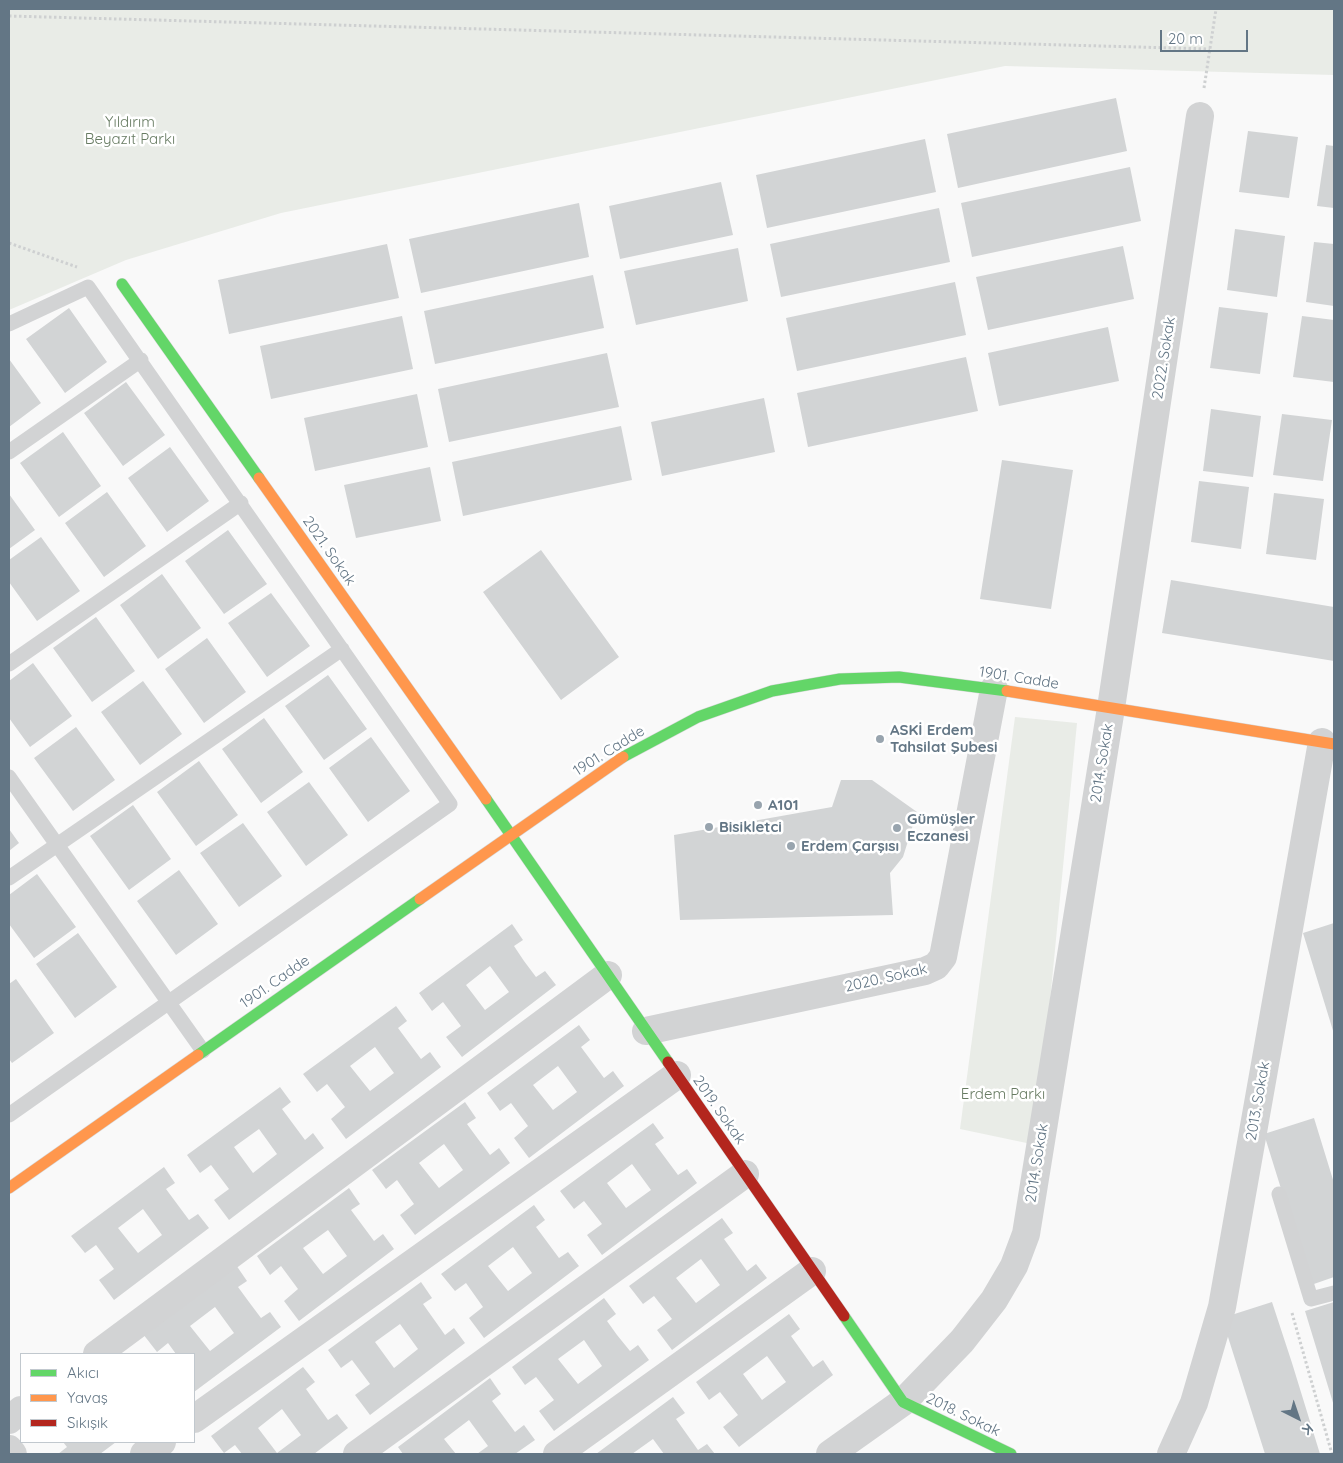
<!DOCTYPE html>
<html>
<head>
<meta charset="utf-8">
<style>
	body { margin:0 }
	#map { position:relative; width:1343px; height:1463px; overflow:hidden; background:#f9f9f9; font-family:Quicksand,sans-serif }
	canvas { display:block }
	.frame { position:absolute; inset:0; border:10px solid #637685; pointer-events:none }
	.legend { position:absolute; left:20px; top:1353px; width:175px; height:90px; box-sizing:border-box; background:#fff; border:1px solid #c1c8ce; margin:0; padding:6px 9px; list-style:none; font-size:15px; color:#637685 }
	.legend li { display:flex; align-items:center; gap:10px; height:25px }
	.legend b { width:25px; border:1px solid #c1c8ce }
	.north { position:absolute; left:1273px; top:1393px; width:50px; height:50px; -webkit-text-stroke:4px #fff; paint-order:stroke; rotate:139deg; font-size:14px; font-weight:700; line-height:20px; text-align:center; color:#637685 }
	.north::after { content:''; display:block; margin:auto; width:18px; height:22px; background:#637685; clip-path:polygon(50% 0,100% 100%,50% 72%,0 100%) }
	.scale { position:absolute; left:1160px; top:30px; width:88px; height:22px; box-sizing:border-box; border:2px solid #637685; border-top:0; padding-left:6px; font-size:15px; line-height:18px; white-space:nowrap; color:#637685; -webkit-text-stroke:4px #fff; paint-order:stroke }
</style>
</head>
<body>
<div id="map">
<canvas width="1343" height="1463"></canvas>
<div class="frame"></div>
<ul class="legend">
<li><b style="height:6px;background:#63d668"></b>Akıcı</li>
<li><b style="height:6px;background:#ff974d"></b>Yavaş</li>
<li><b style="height:6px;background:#b3261e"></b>Sıkışık</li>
</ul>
<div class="north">K</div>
<div class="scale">20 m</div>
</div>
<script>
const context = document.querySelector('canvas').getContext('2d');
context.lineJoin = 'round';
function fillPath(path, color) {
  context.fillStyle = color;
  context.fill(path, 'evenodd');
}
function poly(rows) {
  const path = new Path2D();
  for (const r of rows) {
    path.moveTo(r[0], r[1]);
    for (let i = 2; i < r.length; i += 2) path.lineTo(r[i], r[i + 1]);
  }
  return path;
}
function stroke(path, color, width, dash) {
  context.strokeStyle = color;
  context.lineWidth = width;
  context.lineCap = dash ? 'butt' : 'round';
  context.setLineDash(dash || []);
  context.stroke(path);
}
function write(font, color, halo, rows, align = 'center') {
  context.font = font + ' Quicksand,sans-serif';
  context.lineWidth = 5;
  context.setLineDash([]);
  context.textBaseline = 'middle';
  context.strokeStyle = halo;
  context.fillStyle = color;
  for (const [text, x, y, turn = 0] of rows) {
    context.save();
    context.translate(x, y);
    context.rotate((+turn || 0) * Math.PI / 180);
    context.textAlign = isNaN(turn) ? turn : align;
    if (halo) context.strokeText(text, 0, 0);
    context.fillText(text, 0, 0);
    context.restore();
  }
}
const green = poly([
	[9,9,1334,9,1334,75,1005,66,281,213,126,260,9,310],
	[1015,717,1077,723,1036,1145,960,1129]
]);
const building = poly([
	[1116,98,1127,151,958,188,947,134],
	[1248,131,1298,137,1289,198,1239,192],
	[925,139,936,192,767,228,756,175],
	[1326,145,1334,146,1334,208,1317,206],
	[1130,167,1141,221,972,257,961,203],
	[721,182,733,235,620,259,609,206],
	[579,203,589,257,421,293,409,239],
	[939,208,950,262,781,297,770,244],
	[1235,229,1285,236,1277,297,1227,290],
	[1314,242,1334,244,1334,306,1306,302],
	[387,244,399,298,229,334,218,280],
	[1123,246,1134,299,988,330,976,277],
	[738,248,748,301,636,325,624,271],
	[593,275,604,328,435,364,424,311],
	[955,282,966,335,797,371,786,318],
	[1219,307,1268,313,1260,374,1210,368],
	[69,308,107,362,65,393,26,339],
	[402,316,413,369,271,399,260,346],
	[1302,316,1334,320,1334,382,1293,377],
	[1108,327,1119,381,999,406,988,353],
	[607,353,619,407,449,442,438,389],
	[966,357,978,411,808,447,797,393],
	[9,359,41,403,9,427],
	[126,382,165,435,123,466,84,413],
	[417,394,428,447,315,471,304,418],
	[764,398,775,452,662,476,651,422],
	[1211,409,1261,416,1253,477,1203,471],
	[1282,414,1332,420,1323,481,1273,475],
	[621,426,632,480,463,516,452,462],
	[63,432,101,486,59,517,20,463],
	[170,447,209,501,167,532,128,478],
	[1002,460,1073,470,1051,609,980,599],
	[430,467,441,521,356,538,344,485],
	[1199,481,1249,487,1241,549,1191,542],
	[107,492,146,546,104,577,65,523],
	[1274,493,1324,499,1316,560,1266,554],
	[9,494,35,530,9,549],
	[228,530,267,584,224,614,185,561],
	[41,537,80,591,37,621,9,582,9,560],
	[541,550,619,657,561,700,483,592],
	[162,574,201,628,158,659,120,605],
	[1171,580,1334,607,1334,661,1162,633],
	[271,593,310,646,267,677,228,623],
	[96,617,135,671,92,702,53,648],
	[207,638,246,692,204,723,165,669],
	[33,663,72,716,30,747,9,718,9,681],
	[328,675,367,729,324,760,285,706],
	[143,681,182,734,140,765,101,712],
	[264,718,303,772,261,803,222,749],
	[76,727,115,780,73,811,34,758],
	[371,737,410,791,368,822,329,768],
	[199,761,238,815,196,846,157,792],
	[841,780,872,780,917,812,903,857,890,873,893,915,680,920,674,835,832,807],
	[309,782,348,835,306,866,267,812],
	[133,805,171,859,129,890,90,836],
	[243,823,282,876,239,907,200,853],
	[9,829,19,843,9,851],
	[179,870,218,924,176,955,137,901],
	[37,874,76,927,34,958,9,924,9,895],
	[1334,923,1334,1034,1303,933],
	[512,924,523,940,514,946,524,961,536,977,545,971,556,985,462,1057,446,1037,461,1026,443,1002,432,1011,419,993],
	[490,966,509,992,485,1010,466,985],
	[78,933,117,987,75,1018,36,964],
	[16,979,54,1033,12,1063,9,1059,9,984],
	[396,1006,407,1021,398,1028,421,1059,430,1052,441,1067,346,1139,331,1119,345,1107,327,1084,317,1092,303,1074],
	[375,1047,394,1073,370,1091,350,1066],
	[579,1025,590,1040,581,1047,604,1078,613,1071,624,1086,529,1158,514,1138,528,1126,511,1103,500,1111,487,1093],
	[558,1066,577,1092,553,1110,533,1085],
	[280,1087,291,1102,282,1109,305,1140,313,1133,324,1148,229,1220,214,1200,229,1189,211,1165,200,1173,187,1155],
	[259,1129,277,1154,253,1173,234,1147],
	[465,1102,476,1118,467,1124,478,1139,490,1155,499,1148,510,1163,415,1235,400,1215,414,1204,397,1180,386,1189,372,1170],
	[444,1144,463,1170,439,1188,419,1163],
	[1314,1118,1334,1183,1334,1277,1311,1285,1264,1134],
	[653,1123,664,1138,655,1144,678,1175,687,1169,697,1183,602,1255,587,1235,602,1224,584,1201,574,1209,560,1191],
	[632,1164,651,1190,626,1208,607,1183],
	[164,1167,175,1183,166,1189,189,1220,198,1214,209,1228,114,1300,99,1280,114,1269,96,1245,85,1253,71,1236],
	[143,1209,162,1235,138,1253,118,1228],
	[349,1188,360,1204,351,1210,374,1241,383,1234,394,1249,299,1321,284,1301,298,1289,281,1266,270,1275,257,1256],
	[328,1230,347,1256,323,1274,303,1248],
	[534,1205,545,1220,536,1227,559,1258,568,1252,579,1266,484,1338,469,1318,483,1307,466,1283,455,1291,441,1274],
	[513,1247,532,1273,508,1291,488,1266],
	[722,1218,733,1233,724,1239,747,1271,756,1264,767,1278,672,1350,657,1330,672,1319,654,1296,643,1304,629,1286],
	[701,1259,720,1285,696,1303,676,1278],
	[236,1265,247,1281,238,1287,249,1302,261,1318,270,1312,281,1327,194,1392,194,1354,176,1354,168,1343,157,1352,143,1334],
	[215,1307,234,1333,210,1351,190,1326],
	[421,1282,432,1298,423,1304,445,1335,454,1328,465,1343,370,1415,355,1395,370,1384,352,1360,341,1368,328,1350],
	[400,1324,418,1349,394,1368,375,1342],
	[604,1298,616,1314,607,1321,617,1335,630,1351,638,1345,649,1360,554,1431,539,1411,554,1400,536,1377,525,1385,512,1367],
	[584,1340,602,1366,578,1384,558,1359],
	[1272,1302,1292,1363,1320,1454,1265,1454,1222,1318],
	[1334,1302,1334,1406,1305,1311],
	[789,1314,800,1329,791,1336,813,1367,823,1360,833,1375,739,1447,723,1427,738,1415,720,1392,709,1400,696,1382],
	[767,1356,786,1382,762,1400,743,1374],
	[303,1367,315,1382,306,1389,328,1420,337,1414,348,1428,314,1454,242,1454,235,1445,224,1453,211,1436],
	[282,1409,301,1435,277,1453,258,1428],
	[490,1378,501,1394,492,1401,515,1432,524,1425,535,1440,515,1454,477,1454,488,1446,469,1420,444,1439,456,1454,403,1454,398,1447],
	[673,1397,685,1413,676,1419,698,1450,707,1444,715,1454,664,1454,653,1439,632,1454,596,1454],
	[63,1442,116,1442,100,1454,58,1454,67,1447]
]);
const path = poly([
	[9,16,1210,49],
	[1204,88,1216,9],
	[9,243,77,267],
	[1292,1313,1332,1454]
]);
const lane = poly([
	[9,324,88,287,450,804,9,1115],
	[9,452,141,360],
	[9,664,241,503],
	[9,777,203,1051],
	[9,878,342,649],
	[1279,1194,1311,1299,1334,1293]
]);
const street = poly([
	[646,1031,925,971,936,966,943,957,994,689],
	[97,1354,608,975],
	[194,1419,677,1075],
	[9,1420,21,1410],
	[9,1449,13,1454],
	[144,1454,162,1442],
	[357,1454,745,1174],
	[557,1454,812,1271],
	[830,1454,903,1402,962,1341,994,1300,1014,1266,1026,1234,1111,708,1200,116],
	[1171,1454,1194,1403,1222,1307,1322,742]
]);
const fast = poly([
	[122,284,259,478],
	[623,757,698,717,772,691,840,679,899,677,1007,691],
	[486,799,668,1062],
	[198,1055,420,899],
	[844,1316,903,1402,1011,1454]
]);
const slow = poly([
	[259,478,486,799],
	[1007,691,1334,744],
	[420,899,623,757],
	[9,1188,198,1055]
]);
const jam = poly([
	[668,1062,844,1316]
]);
const markers = [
	[880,739,5,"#98a4ae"],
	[758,805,5,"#98a4ae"],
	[709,827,5,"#98a4ae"],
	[897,828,5,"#98a4ae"],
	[791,846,5,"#98a4ae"]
];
const parkNames = [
	["Yıldırım",130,122],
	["Beyazıt Parkı",130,139],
	["Erdem Parkı",1003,1094]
];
const streetNames = [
	["2022. Sokak",1164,358,-81],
	["2021. Sokak",329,551,55],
	["1901. Cadde",1019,678,9],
	["1901. Cadde",609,751,-32],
	["2014. Sokak",1102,763,-81],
	["2020. Sokak",886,978,-13],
	["1901. Cadde",275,982,-35],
	["2013. Sokak",1258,1101,-80],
	["2019. Sokak",719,1110,55],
	["2014. Sokak",1037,1163,-81],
	["2018. Sokak",963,1415,26]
];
const poiNames = [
	["ASKİ Erdem",890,730],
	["Tahsilat Şubesi",890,747],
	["A101",768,805],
	["Gümüşler",907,819],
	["Eczanesi",907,836],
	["Bisikletci",719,827],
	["Erdem Çarşısı",801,846]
];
fillPath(green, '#e9ece7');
fillPath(building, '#d2d4d5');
stroke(fast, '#d5d6d7', 12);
stroke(slow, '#d5d6d7', 12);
stroke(jam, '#d5d6d7', 12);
stroke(path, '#ced0d1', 3, [2.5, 2.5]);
stroke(lane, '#d2d3d4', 15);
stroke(street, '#d2d3d4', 28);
stroke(fast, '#63d668', 11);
stroke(slow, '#ff974d', 11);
stroke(jam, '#b3261e', 11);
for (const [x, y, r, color] of markers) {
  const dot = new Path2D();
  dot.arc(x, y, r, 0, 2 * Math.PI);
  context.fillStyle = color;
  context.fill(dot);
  stroke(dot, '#fff', 2);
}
write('15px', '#677b62', '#fff', parkNames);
write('15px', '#637685', '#fff', streetNames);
write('bold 15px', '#637685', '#fff', poiNames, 'left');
</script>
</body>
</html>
